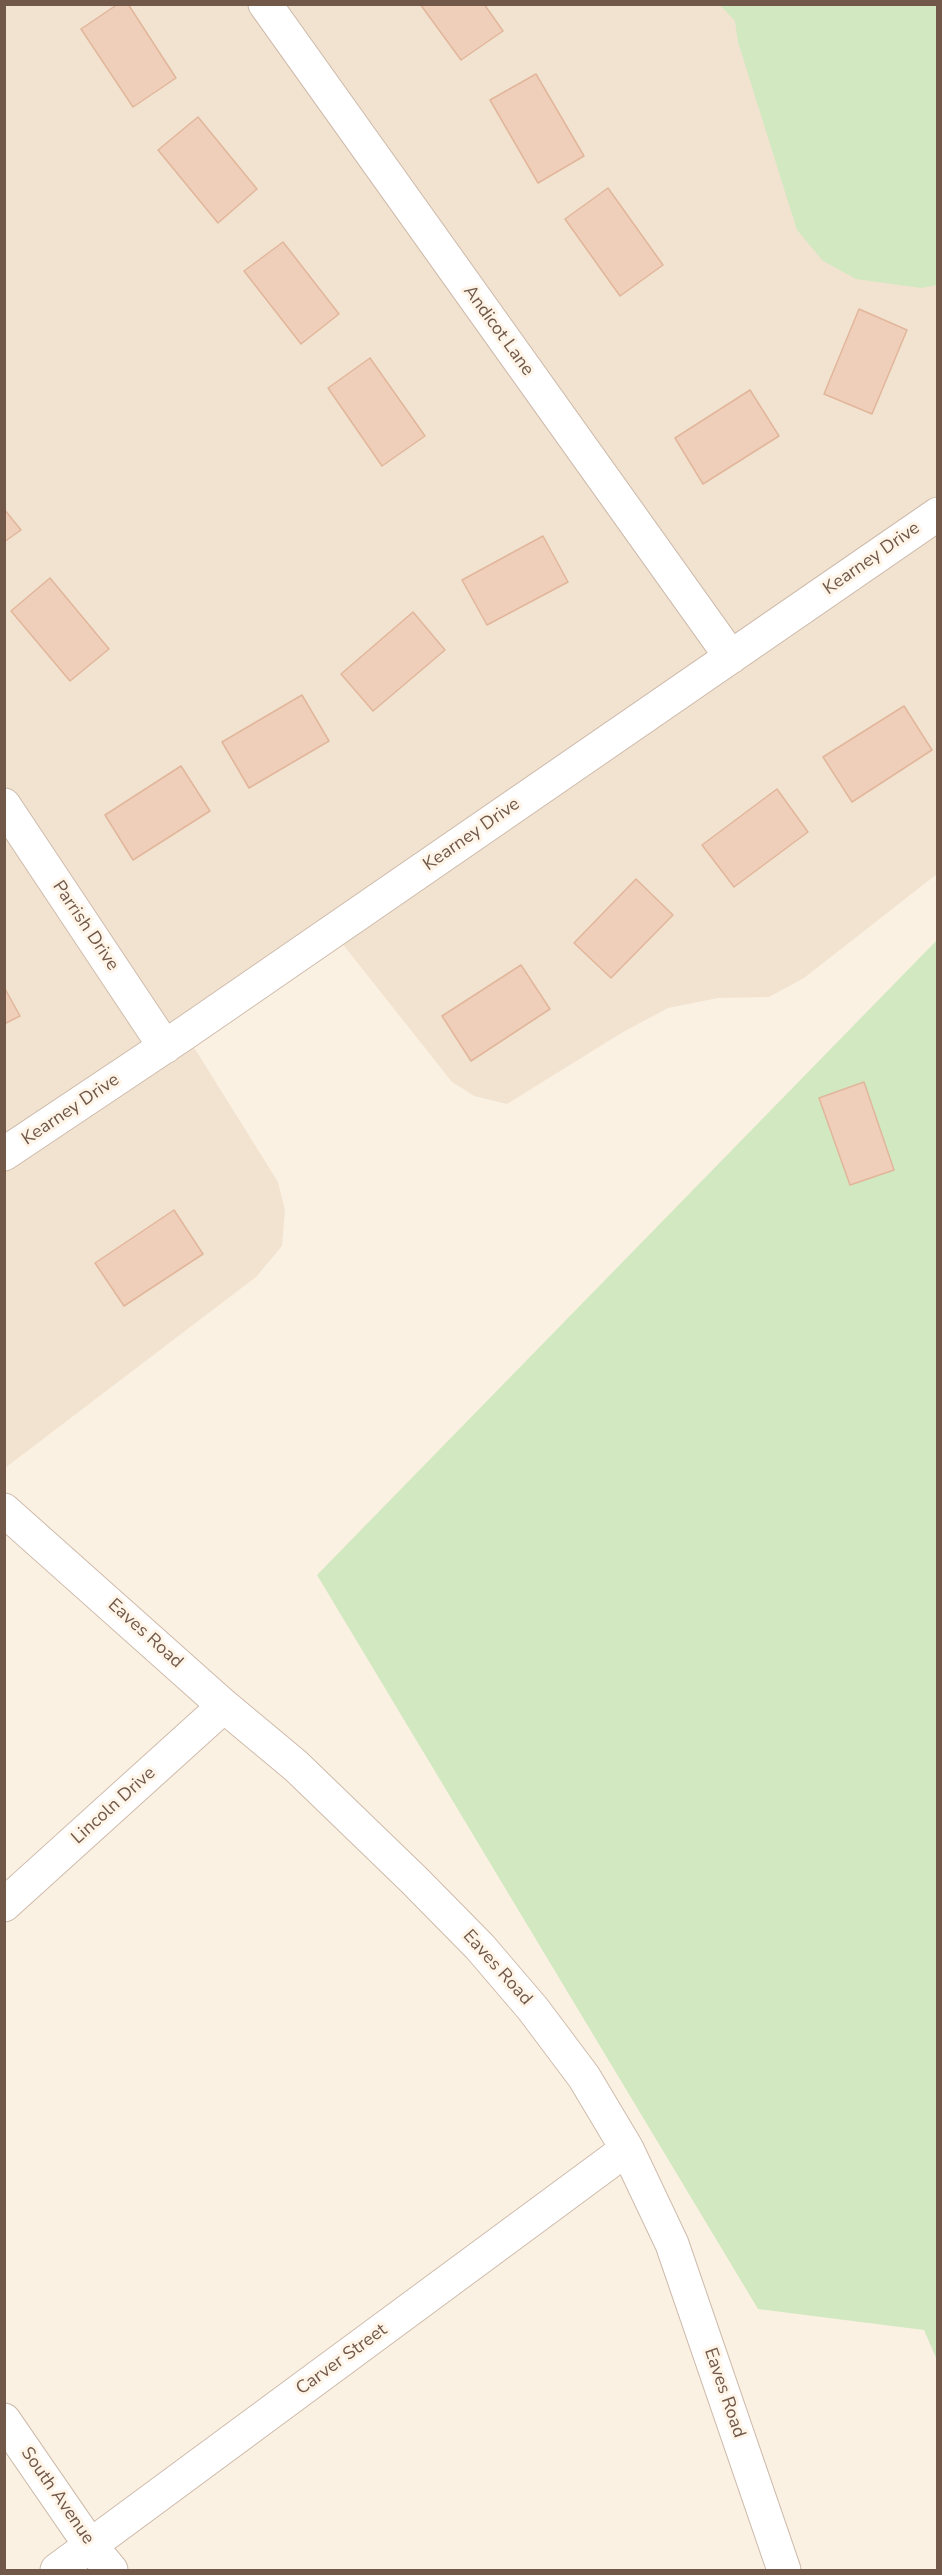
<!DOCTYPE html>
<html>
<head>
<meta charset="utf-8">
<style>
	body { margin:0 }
	#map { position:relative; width:942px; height:2575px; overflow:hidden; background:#fbf1e2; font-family:"Nunito Sans",sans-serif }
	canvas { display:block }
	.frame { position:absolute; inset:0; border:6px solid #715849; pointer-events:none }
</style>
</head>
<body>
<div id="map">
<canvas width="942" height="2575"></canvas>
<div class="frame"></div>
</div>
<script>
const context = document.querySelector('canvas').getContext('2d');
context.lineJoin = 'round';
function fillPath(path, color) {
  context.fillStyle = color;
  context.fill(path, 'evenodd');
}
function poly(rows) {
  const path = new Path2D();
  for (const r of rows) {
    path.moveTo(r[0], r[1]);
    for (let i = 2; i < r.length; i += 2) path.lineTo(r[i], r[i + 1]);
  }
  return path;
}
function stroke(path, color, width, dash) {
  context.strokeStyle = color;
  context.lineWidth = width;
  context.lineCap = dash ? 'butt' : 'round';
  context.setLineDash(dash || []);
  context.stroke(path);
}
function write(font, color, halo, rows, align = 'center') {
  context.font = font + ' "Nunito Sans",sans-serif';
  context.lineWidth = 6;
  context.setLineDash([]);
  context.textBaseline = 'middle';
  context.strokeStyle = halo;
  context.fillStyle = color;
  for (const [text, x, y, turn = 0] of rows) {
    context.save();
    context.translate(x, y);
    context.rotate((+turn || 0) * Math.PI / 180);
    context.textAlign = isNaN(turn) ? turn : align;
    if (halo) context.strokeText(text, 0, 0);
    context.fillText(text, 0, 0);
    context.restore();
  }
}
const residential = poly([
	[5,5,937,5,937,874,804,978,769,997,718,998,668,1008,623,1032,507,1104,474,1096,452,1082,333,932,185,1033,278,1182,285,1210,282,1246,256,1277,5,1468]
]);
const green = poly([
	[720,5,937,5,937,285,921,288,856,279,823,261,797,230,738,42,735,21],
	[937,940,937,2360,924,2330,758,2309,317,1575]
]);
const building = poly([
	[118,4,128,4,176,78,133,107,81,29,118,4],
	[420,4,484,4,503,31,461,60,420,4],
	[536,74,584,156,538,183,490,100,536,74],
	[198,117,257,189,218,223,158,150,198,117],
	[608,188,663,265,620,296,565,219,608,188],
	[283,242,339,314,301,344,244,271,283,242],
	[859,309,907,330,872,414,824,394,859,309],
	[370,358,425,436,382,466,328,388,370,358],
	[750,390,779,436,703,484,675,438,750,390],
	[4,509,21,530,4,542,4,509],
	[543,536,568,582,487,625,462,580,543,536],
	[50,578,109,649,70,681,11,611,50,578],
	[413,612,445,650,373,711,341,674,413,612],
	[302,695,329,741,249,788,222,742,302,695],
	[904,706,932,750,852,802,823,757,904,706],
	[181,766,210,811,133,860,105,815,181,766],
	[777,789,808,832,734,887,702,845,777,789],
	[636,879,673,915,611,978,574,943,636,879],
	[521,965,550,1009,471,1061,442,1016,521,965],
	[4,987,20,1016,4,1024,4,987],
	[864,1082,894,1170,850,1185,819,1098,864,1082],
	[174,1210,203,1254,124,1306,95,1263,174,1210]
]);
const minor = poly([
	[265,4,731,657],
	[4,805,165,1047],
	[4,1154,185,1033,938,514],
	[4,1510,224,1706,296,1766,414,1880,480,1947,533,2009,584,2077,627,2149,672,2244,784,2570],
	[4,1905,224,1706],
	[4,2420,90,2545,111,2570],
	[57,2570,627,2149]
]);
const streetNames = [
	["Andicot Lane",498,331,54],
	["Kearney Drive",872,559,-35],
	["Kearney Drive",472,835,-35],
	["Parrish Drive",85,926,56],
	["Kearney Drive",71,1110,-34],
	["Eaves Road",145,1634,42],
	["Lincoln Drive",114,1806,-42],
	["Eaves Road",497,1968,48],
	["Carver Street",342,2360,-36],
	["Eaves Road",724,2393,71],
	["South Avenue",57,2496,55]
];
fillPath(residential, '#f2e3d0');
fillPath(green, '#d1e8c1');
fillPath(building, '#f0cfba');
stroke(building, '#e1b69b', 1.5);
stroke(minor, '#cebbac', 35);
stroke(minor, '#fff', 33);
write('18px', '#715849', '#fef5e8', streetNames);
</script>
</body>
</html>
